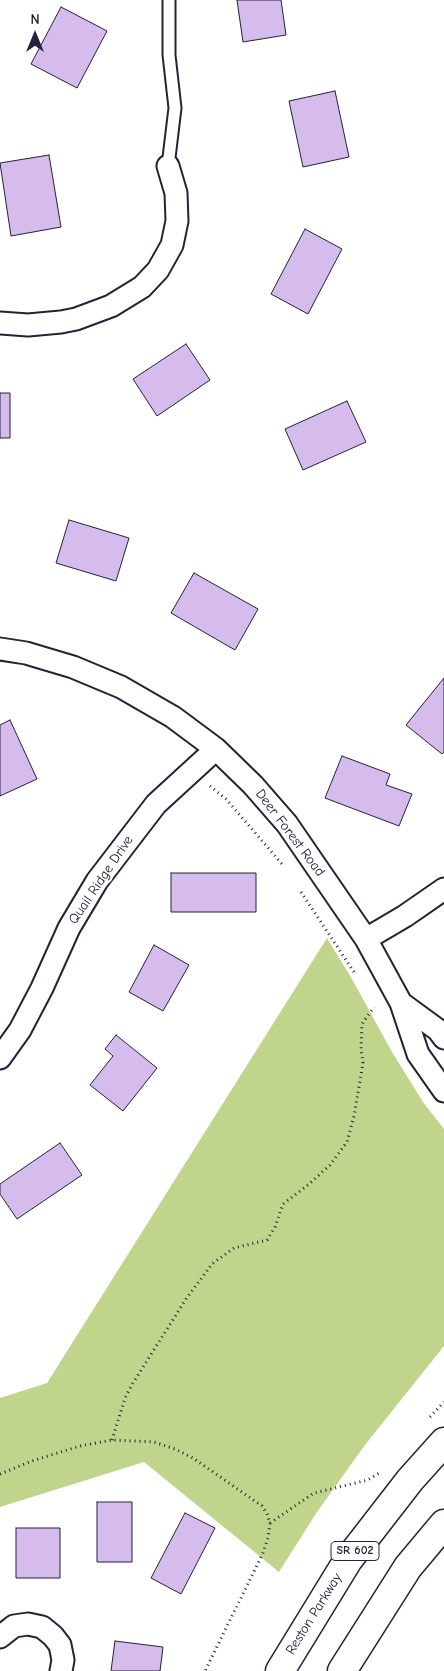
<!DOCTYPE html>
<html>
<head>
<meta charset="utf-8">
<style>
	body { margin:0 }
	#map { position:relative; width:444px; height:1671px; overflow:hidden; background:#fff; font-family:"Comic Neue",sans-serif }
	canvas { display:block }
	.north { position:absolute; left:10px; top:10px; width:50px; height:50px; -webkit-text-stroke:4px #fff; paint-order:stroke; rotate:0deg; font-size:14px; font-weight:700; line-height:20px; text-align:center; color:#22223b }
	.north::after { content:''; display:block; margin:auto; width:18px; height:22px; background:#22223b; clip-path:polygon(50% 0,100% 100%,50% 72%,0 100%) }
</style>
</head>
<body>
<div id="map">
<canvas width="444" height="1671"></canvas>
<div class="north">N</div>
</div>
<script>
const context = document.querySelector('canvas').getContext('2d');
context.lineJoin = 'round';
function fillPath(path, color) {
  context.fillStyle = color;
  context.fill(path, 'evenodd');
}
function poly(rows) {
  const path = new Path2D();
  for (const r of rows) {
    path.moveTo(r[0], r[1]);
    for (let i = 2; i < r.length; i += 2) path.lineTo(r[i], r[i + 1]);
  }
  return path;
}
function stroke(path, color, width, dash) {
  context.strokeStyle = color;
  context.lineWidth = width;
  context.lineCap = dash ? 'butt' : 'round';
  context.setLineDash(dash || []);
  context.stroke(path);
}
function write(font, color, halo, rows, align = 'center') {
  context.font = font + ' "Comic Neue",sans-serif';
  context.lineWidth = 4.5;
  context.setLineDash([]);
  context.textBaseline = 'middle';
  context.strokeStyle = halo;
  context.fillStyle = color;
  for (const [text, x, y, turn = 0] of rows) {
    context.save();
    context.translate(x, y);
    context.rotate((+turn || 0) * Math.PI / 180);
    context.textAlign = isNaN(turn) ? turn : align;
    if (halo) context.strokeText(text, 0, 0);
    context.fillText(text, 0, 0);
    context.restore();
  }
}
const green = poly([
	[327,938,352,979,392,1052,423,1102,444,1129,444,1346,365,1445,317,1512,279,1572,144,1462,0,1507,0,1398,47,1383]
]);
const building = poly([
	[237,0,281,0,286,35,243,42,237,0],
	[61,7,107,31,77,88,31,64,61,7],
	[335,91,349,157,303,167,289,101,335,91],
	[49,155,61,227,11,236,0,163,49,155],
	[305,229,342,249,308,314,271,294,305,229],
	[186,344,210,380,157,416,133,379,186,344],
	[0,393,10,393,10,438,0,438,0,393],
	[347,401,366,442,303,470,285,429,347,401],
	[69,520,129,538,116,581,56,563,69,520],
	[194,573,258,609,235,650,171,613,194,573],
	[444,678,444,752,442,754,406,725,444,678],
	[10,720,37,779,0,796,0,725,10,720],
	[342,756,390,774,386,785,412,794,399,826,325,798,342,756],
	[171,873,256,873,256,912,171,912,171,873],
	[154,945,189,965,163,1011,129,992,154,945],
	[116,1035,157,1068,123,1111,90,1085,113,1056,105,1049,116,1035],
	[60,1143,82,1175,17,1219,0,1194,0,1184,60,1143],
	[97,1502,132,1502,132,1562,97,1562,97,1502],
	[185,1513,215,1528,181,1594,151,1578,185,1513],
	[16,1528,60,1528,60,1578,16,1578,16,1528],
	[115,1641,163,1647,160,1671,111,1671,115,1641]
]);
const path = poly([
	[210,786,226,799,282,864],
	[301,892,354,972],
	[430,1417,444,1402],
	[112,1440,125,1398,133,1383,186,1299,212,1264,234,1248,267,1240,275,1227,283,1204,308,1185,330,1165,347,1142,354,1116,363,1063,361,1050,362,1024,374,1007],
	[0,1474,32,1461,80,1446,112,1440,154,1442,175,1449,193,1458,262,1506,267,1514,270,1523,268,1538,263,1553,205,1671],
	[270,1523,314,1493,368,1480,379,1473]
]);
const service = poly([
	[168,166,175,108,169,55,169,0]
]);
const minor = poly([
	[0,323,28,325,61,322,76,319,111,306,142,287,158,270,172,245,177,221,176,193,168,166],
	[0,649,26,653,73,667,121,687,173,717,216,749,253,785,287,824,366,939,401,1003,418,1054,444,1091],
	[366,939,405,916,444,889],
	[401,1003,438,1030,444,1038],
	[0,1058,20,1030,42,988,69,928,97,881,156,804,216,749],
	[0,1637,14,1626,28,1624,42,1627,53,1636,60,1645,63,1660,61,1671]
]);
const primary = poly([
	[280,1671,348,1560,410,1480,444,1442],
	[342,1671,408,1567,444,1524]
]);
const shields = [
	[355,1551,48]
];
const shieldNames = [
	["SR 602",355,1551]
];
const streetNames = [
	["Deer Forest Road",290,833,53],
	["Quail Ridge Drive",101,880,-56],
	["Reston Parkway",314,1614,-58]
];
fillPath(green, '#c0d58b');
fillPath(building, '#d6bcec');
stroke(building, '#22223b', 1);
stroke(service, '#22223b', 15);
stroke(minor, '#22223b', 25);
stroke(primary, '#22223b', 31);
stroke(path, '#22223b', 3, [1, 4]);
stroke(service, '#fff', 11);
stroke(minor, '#fff', 21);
stroke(primary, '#fff', 28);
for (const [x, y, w] of shields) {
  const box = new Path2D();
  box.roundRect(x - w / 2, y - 9.5, w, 19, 4);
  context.fillStyle = '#fff';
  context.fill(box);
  stroke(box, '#22223b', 1);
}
write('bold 12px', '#22223b', null, shieldNames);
write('14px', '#22223b', '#fff', streetNames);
</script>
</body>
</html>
